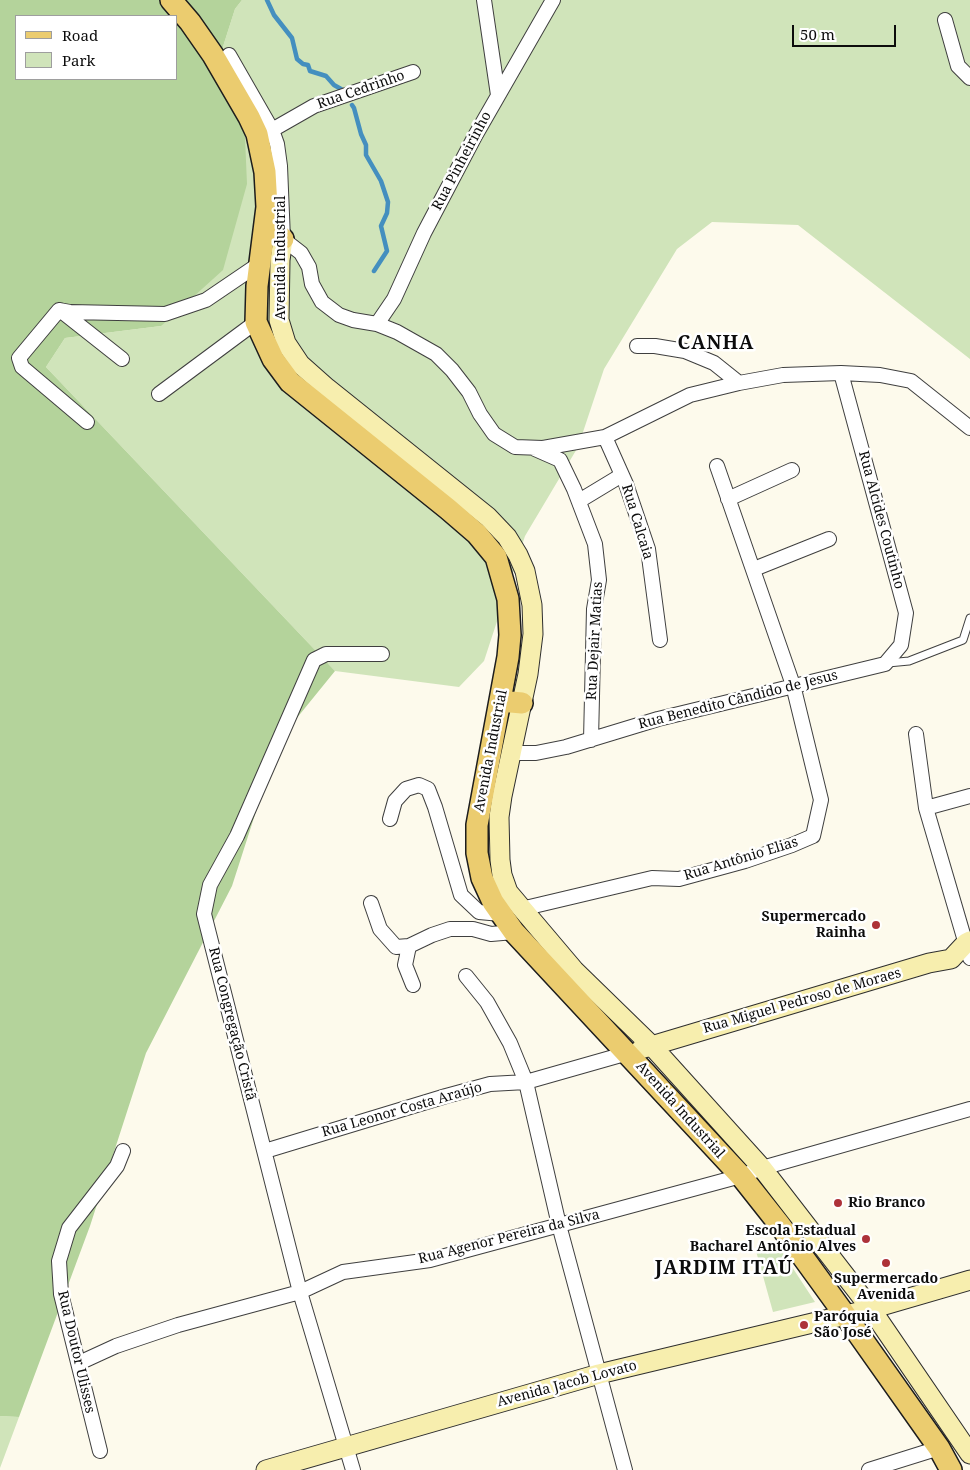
<!DOCTYPE html>
<html>
<head>
<meta charset="utf-8">
<style>
	body { margin:0 }
	#map { position:relative; width:970px; height:1470px; overflow:hidden; background:#fdfaec; font-family:"Noto Serif",serif }
	canvas { display:block }
	.legend { position:absolute; left:15px; top:15px; width:162px; height:65px; box-sizing:border-box; background:#fff; border:1px solid #9e9e9e; margin:0; padding:6px 9px; list-style:none; font-size:15px; color:#0c0c0c }
	.legend li { display:flex; align-items:center; gap:10px; height:25px }
	.legend b { width:25px; border:1px solid #9e9e9e }
	.scale { position:absolute; left:792px; top:25px; width:104px; height:22px; box-sizing:border-box; border:2px solid #0c0c0c; border-top:0; padding-left:6px; font-size:15px; line-height:18px; white-space:nowrap; color:#0c0c0c; -webkit-text-stroke:4px #fff; paint-order:stroke }
</style>
</head>
<body>
<div id="map">
<canvas width="970" height="1470"></canvas>
<ul class="legend">
<li><b style="height:6px;background:#ebcc6f"></b>Road</li>
<li><b style="height:14px;background:#d0e4ba"></b>Park</li>
</ul>
<div class="scale">50 m</div>
</div>
<script>
const context = document.querySelector('canvas').getContext('2d');
context.lineJoin = 'round';
function fillPath(path, color) {
  context.fillStyle = color;
  context.fill(path, 'evenodd');
}
function poly(rows) {
  const path = new Path2D();
  for (const r of rows) {
    path.moveTo(r[0], r[1]);
    for (let i = 2; i < r.length; i += 2) path.lineTo(r[i], r[i + 1]);
  }
  return path;
}
function stroke(path, color, width, dash) {
  context.strokeStyle = color;
  context.lineWidth = width;
  context.lineCap = dash ? 'butt' : 'round';
  context.setLineDash(dash || []);
  context.stroke(path);
}
function write(font, color, halo, rows, align = 'center') {
  context.font = font + ' "Noto Serif",serif';
  context.lineWidth = 5;
  context.setLineDash([]);
  context.textBaseline = 'middle';
  context.strokeStyle = halo;
  context.fillStyle = color;
  for (const [text, x, y, turn = 0] of rows) {
    context.save();
    context.translate(x, y);
    context.rotate((+turn || 0) * Math.PI / 180);
    context.textAlign = isNaN(turn) ? turn : align;
    if (halo) context.strokeText(text, 0, 0);
    context.fillText(text, 0, 0);
    context.restore();
  }
}
const green = poly([
	[242,0,970,0,970,359,798,225,712,222,677,249,604,369,578,447,525,536,484,661,459,687,335,671,46,367,65,338,161,326,220,56,235,9],
	[777,1244,815,1302,773,1312,756,1251],
	[0,1416,19,1417,0,1468]
]);
const forest = poly([
	[0,0,242,0,235,9,220,56,244,114,247,184,223,270,161,326,65,338,46,367,335,671,279,740,232,886,146,1053,90,1226,19,1417,0,1416],
	[16,16,176,16,176,79,16,79]
]);
const stream = poly([
	[267,0,274,15,292,38,297,59,303,64,308,65,310,71,326,76,334,85,341,89],
	[352,105,354,108,361,134,366,145,366,155,381,181,388,202,387,213,381,226,387,251,374,271]
]);
const lane = poly([
	[888,663,909,661,963,640,970,618]
]);
const street = poly([
	[484,0,498,95],
	[945,20,958,66,970,78],
	[229,55,272,130,277,144,280,166,283,239,301,253,309,267,312,284,322,302,339,315,353,320,377,324,397,332,436,354,452,370,469,392,480,414,494,434,515,447,543,448,605,437,690,395,739,383,783,375,841,373,880,375,911,381,970,428],
	[263,131,272,130,314,106,413,72],
	[60,310,122,359],
	[377,324,394,299,424,233,475,136,553,0],
	[637,346,655,346,685,351,714,363,739,383],
	[159,394,256,322],
	[87,422,22,367,19,358,59,310,70,312,165,314,206,300,259,264],
	[605,437,626,484,648,549,660,640],
	[535,449,560,460,574,489,595,544,599,580,594,609,591,740],
	[728,499,792,470],
	[579,501,622,475],
	[754,569,829,539],
	[916,734,926,808,970,958],
	[511,753,536,753,566,747,658,719,885,664,901,645,906,613,841,373],
	[926,808,970,796],
	[390,819,395,801,406,789,419,785,428,789,435,807,461,895,479,912,501,914],
	[371,903,380,929,396,947,409,946,432,935,450,929,473,929,491,934,514,932],
	[521,909,652,878,679,879,745,861,792,845,813,836,821,800,793,685,717,466],
	[409,946,405,965,413,985],
	[466,976,487,1002,510,1043,526,1082,559,1225,625,1470],
	[265,1151,446,1096,490,1084,526,1082,628,1053],
	[79,1363,116,1346,178,1325,300,1292,343,1272,430,1260,741,1176,762,1168,970,1109],
	[100,1451,61,1294,59,1261,69,1228,117,1166,123,1151],
	[353,1470,300,1292,204,914,210,885,237,836,314,660,326,654,382,654],
	[869,1470,939,1448]
]);
const secondary = poly([
	[283,239,280,260,279,320,286,343,300,364,327,388,488,517,507,537,518,555,525,571,532,605,533,634,528,674,502,796,499,817,500,860,502,875,508,892,574,970,651,1045,762,1168,871,1309,970,1454],
	[641,1049,929,963,951,959,966,943,970,941],
	[266,1470,599,1374,871,1309,970,1280]
]);
const primary = poly([
	[171,0,190,22,213,55,249,117,257,134,265,172,267,207,257,286,256,322,273,359,290,382,448,509,477,534,496,557,508,599,510,635,508,657,477,825,477,853,482,878,493,902,514,932,741,1176,779,1224,845,1315,939,1448,951,1470],
	[265,230,276,232,283,239],
	[500,701,522,703]
]);
const markers = [
	[876,925,5,"#ad3239"],
	[838,1203,5,"#ad3239"],
	[866,1239,5,"#ad3239"],
	[886,1263,5,"#ad3239"],
	[804,1325,5,"#ad3239"]
];
const streetNames = [
	["Rua Cedrinho",361,90,-19],
	["Rua Pinheirinho",462,161,-62],
	["Avenida Industrial",281,258,-90],
	["Rua Alcides Coutinho",881,520,75],
	["Rua Calcaia",637,522,73],
	["Rua Dejair Matias",595,641,-87],
	["Rua Benedito Cândido de Jesus",738,700,-14],
	["Avenida Industrial",491,751,-79],
	["Rua Antônio Elias",741,859,-17],
	["Rua Miguel Pedroso de Moraes",802,1001,-16],
	["Rua Congregação Cristã",232,1024,76],
	["Rua Leonor Costa Araújo",402,1110,-16],
	["Avenida Industrial",680,1110,48],
	["Rua Agenor Pereira da Silva",509,1237,-14],
	["Rua Doutor Ulisses",76,1352,77],
	["Avenida Jacob Lovato",567,1384,-15]
];
const poiNames = [
	["Supermercado",866,917],
	["Rainha",866,933],
	["Rio Branco",848,1203,"left"],
	["Escola Estadual",856,1231],
	["Bacharel Antônio Alves",856,1247],
	["Supermercado",886,1279,"center"],
	["Avenida",886,1295,"center"],
	["Paróquia",814,1317,"left"],
	["São José",814,1333,"left"]
];
const districtNames = [
	["CANHA",716,344],
	["JARDIM ITAÚ",724,1269]
];
fillPath(green, '#d0e4ba');
fillPath(forest, '#b4d39b');
stroke(stream, '#448fbf', 4.5);
stroke(lane, '#3f3f3f', 9);
stroke(street, '#3f3f3f', 16);
stroke(secondary, '#2e2e2e', 21);
stroke(primary, '#1d1d1d', 24);
stroke(lane, '#fff', 7);
stroke(street, '#fff', 14);
stroke(secondary, '#f7eeae', 19);
stroke(primary, '#ebcc6f', 21);
for (const [x, y, r, color] of markers) {
  const dot = new Path2D();
  dot.arc(x, y, r, 0, 2 * Math.PI);
  context.fillStyle = color;
  context.fill(dot);
  stroke(dot, '#fff', 2);
}
write('14px', '#0c0c0c', '#fff', streetNames);
write('bold 14px', '#0c0c0c', '#fff', poiNames, 'right');
context.letterSpacing = '1px';
write('bold 19px', '#0c0c0c', '#fff', districtNames);
context.letterSpacing = '0px';
</script>
</body>
</html>
